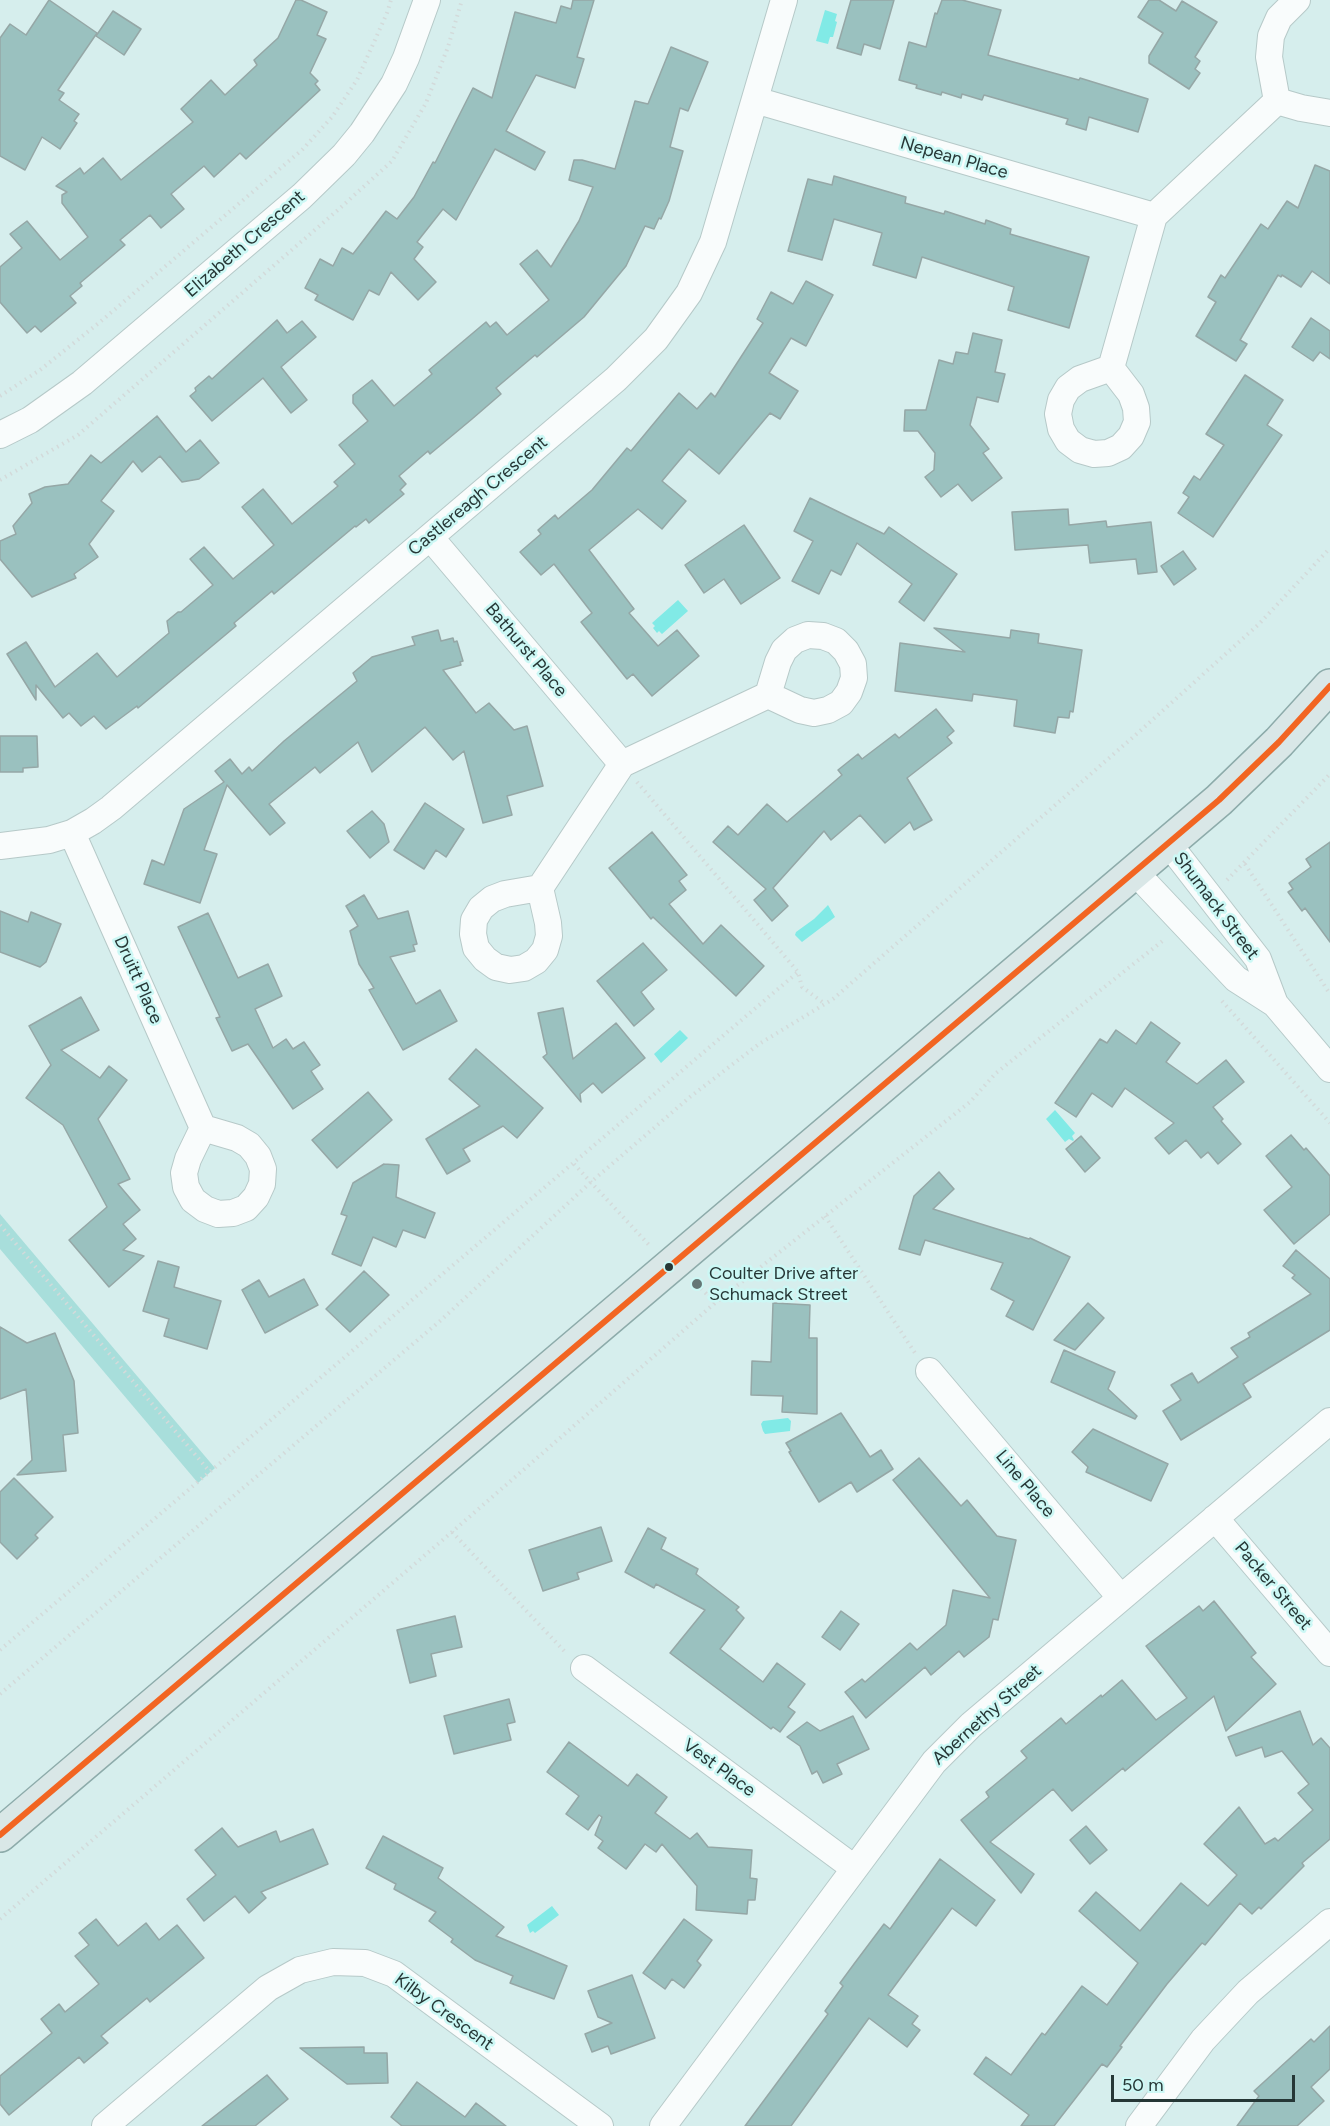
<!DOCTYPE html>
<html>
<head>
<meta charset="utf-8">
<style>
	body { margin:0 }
	#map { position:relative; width:1330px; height:2126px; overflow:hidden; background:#d6eeed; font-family:Figtree,sans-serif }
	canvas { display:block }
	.scale { position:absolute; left:1111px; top:2075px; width:184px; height:27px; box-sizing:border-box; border:3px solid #263736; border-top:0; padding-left:8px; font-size:18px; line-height:21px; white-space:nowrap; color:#263736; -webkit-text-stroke:4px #ccf8f5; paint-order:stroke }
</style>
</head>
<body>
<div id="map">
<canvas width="1330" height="2126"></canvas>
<div class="scale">50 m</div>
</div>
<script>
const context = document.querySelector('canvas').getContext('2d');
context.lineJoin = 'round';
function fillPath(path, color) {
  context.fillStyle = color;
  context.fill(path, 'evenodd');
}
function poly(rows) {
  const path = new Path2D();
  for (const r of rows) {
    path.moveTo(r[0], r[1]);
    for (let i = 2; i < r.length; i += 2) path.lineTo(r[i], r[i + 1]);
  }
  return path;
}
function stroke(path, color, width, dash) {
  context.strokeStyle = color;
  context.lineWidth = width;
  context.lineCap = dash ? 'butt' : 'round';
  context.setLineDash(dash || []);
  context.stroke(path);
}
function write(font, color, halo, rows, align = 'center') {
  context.font = font + ' Figtree,sans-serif';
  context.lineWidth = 5;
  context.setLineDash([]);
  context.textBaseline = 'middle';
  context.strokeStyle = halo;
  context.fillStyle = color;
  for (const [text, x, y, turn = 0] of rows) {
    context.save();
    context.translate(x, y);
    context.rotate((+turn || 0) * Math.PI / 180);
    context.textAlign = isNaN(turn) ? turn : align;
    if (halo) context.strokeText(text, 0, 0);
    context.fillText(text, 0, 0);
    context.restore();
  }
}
const green = poly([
	[0,1214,215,1468,198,1483,0,1249]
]);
const water = poly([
	[825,10,837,14,835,21,837,22,833,37,830,37,828,44,816,41],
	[678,600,688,611,662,634,659,631,657,633,653,628,655,626,652,623],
	[828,905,835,917,802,942,795,935,796,932,814,919],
	[680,1030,688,1038,661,1063,654,1054],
	[1055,1110,1075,1133,1072,1136,1074,1140,1073,1141,1069,1139,1065,1142,1046,1119],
	[788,1418,791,1421,790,1431,765,1434,763,1431,761,1424,763,1421],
	[552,1906,559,1915,535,1933,533,1931,530,1933,527,1925]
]);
const building = poly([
	[49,0,97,33,58,90,64,93,59,100,79,114,74,121,77,123,60,149,42,137,25,170,0,156,0,38,10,24,26,35,49,0],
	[296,0,301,0,327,12,317,35,326,39,310,73,318,81,315,84,320,90,246,159,240,153,214,177,204,166,171,194,184,209,161,228,150,215,120,240,125,245,80,283,82,286,70,296,76,303,41,332,35,326,27,333,0,302,0,267,22,248,10,234,27,221,60,260,88,237,62,203,62,195,67,192,56,186,80,168,84,174,103,158,121,180,193,122,181,109,211,80,225,95,257,65,254,60,278,38,296,0],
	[573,0,594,0,577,57,584,59,575,88,536,75,506,131,545,152,535,170,495,149,456,220,443,209,417,242,423,247,414,259,436,282,418,300,391,272,379,295,369,290,353,320,315,300,318,295,305,288,320,259,333,266,342,248,353,254,386,211,397,219,414,197,433,162,435,163,473,88,492,98,515,12,556,23,561,6,571,9,573,0],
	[851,0,894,0,880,49,864,44,861,55,837,48,851,0],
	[942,0,962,0,1001,10,988,55,1079,80,1080,78,1148,99,1138,132,1089,117,1086,130,1066,124,1068,119,984,95,982,100,962,94,961,98,942,92,941,95,916,88,917,85,899,80,909,42,926,47,935,13,937,14,942,0],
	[1149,0,1159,0,1176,11,1182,1,1217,22,1195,57,1200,61,1195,69,1200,73,1189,89,1149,63,1149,56,1163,33,1138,17,1149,0],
	[113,11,141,29,124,55,96,36,113,11],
	[671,47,708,62,688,111,680,108,670,147,683,151,669,201,661,219,659,218,654,229,645,226,626,266,584,317,537,357,535,355,496,388,501,394,472,419,430,454,428,451,399,476,406,484,400,490,404,494,369,523,366,519,356,527,355,526,274,594,272,591,234,623,236,626,138,708,137,706,106,729,94,716,81,726,69,713,63,718,36,685,36,700,7,654,26,642,55,687,97,653,117,677,169,633,167,621,178,612,181,612,213,585,190,559,204,547,233,579,274,545,242,507,263,489,292,524,338,486,334,482,355,464,339,445,368,421,353,403,353,395,372,380,394,406,432,374,429,370,486,322,490,327,496,322,507,335,549,300,520,264,537,250,551,267,579,221,593,187,569,180,574,160,582,160,615,169,635,101,648,104,671,47],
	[1315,165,1330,171,1330,284,1312,271,1301,287,1282,275,1281,277,1278,275,1240,340,1247,344,1236,361,1196,336,1216,302,1208,297,1221,275,1225,278,1261,224,1268,229,1287,201,1298,208,1315,165],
	[834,176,906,197,905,203,944,214,945,211,985,224,986,220,1011,229,1010,234,1089,257,1069,328,1008,310,1014,287,922,257,916,278,873,265,882,233,834,219,822,260,788,251,808,179,832,185,834,176],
	[806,281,833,295,806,346,791,338,769,373,798,391,780,419,770,413,719,474,689,449,662,481,686,501,662,529,638,509,589,550,634,609,629,613,658,646,677,630,699,656,652,696,633,674,627,679,581,622,592,613,554,564,541,575,520,552,541,534,538,530,555,515,558,519,592,490,627,448,631,451,679,393,697,409,711,393,715,397,763,323,757,319,771,292,793,304,806,281],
	[1311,318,1330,331,1330,359,1320,352,1313,361,1292,347,1311,318],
	[277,320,287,333,302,321,316,337,281,367,307,400,291,413,263,378,212,421,190,396,196,391,195,388,209,376,212,379,277,320],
	[973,333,1002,340,995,372,1005,374,998,402,977,397,970,425,989,449,983,453,1002,478,972,501,958,484,941,497,925,477,934,470,935,453,918,431,904,431,905,410,926,410,939,360,953,364,956,352,968,354,973,333],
	[1245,375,1283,400,1267,425,1282,435,1213,537,1178,513,1189,497,1183,493,1194,476,1200,480,1224,445,1206,434,1245,375],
	[157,416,186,452,200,440,219,463,199,479,182,482,160,456,142,472,133,461,101,501,114,511,89,544,98,557,74,574,76,578,32,597,0,559,0,541,16,534,13,526,32,503,29,494,45,487,68,484,91,455,101,463,157,416],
	[810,498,884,534,889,527,957,574,924,621,899,602,912,584,857,543,841,575,831,570,819,594,792,581,813,541,794,531,810,498],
	[1068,509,1069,525,1106,521,1107,527,1151,522,1157,572,1138,574,1136,559,1090,563,1088,545,1015,550,1012,512,1068,509],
	[744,525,780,578,741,604,724,579,704,593,685,565,744,525],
	[1183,551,1196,569,1174,585,1161,566,1183,551],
	[934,628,1010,638,1011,630,1039,634,1038,643,1082,650,1073,712,1070,711,1069,718,1058,717,1055,733,1014,726,1017,700,973,694,972,701,895,691,900,643,965,652,934,628],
	[438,630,441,641,453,638,454,642,457,641,463,661,460,662,461,665,443,670,476,713,489,703,514,730,527,726,543,786,507,796,512,815,483,823,464,751,453,760,425,727,372,772,358,742,320,773,315,767,269,804,285,823,270,835,227,785,204,850,217,854,200,903,144,884,152,860,164,865,184,809,224,782,215,771,230,759,242,774,249,767,252,771,284,741,357,681,353,673,372,657,415,645,412,637,438,630],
	[936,709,954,731,947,737,952,743,907,778,932,820,914,830,910,822,885,843,860,815,831,840,824,831,773,888,788,906,772,921,754,900,766,889,713,842,728,826,738,835,767,804,787,822,842,775,838,770,858,754,862,759,895,734,899,738,936,709],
	[0,736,37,736,38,767,23,768,23,772,0,772,0,736],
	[425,803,464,829,446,857,436,850,424,869,394,850,425,803],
	[372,811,384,824,389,842,370,858,347,831,372,811],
	[652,832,687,875,679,881,686,890,669,904,703,944,721,925,764,966,736,996,653,917,651,919,609,868,652,832],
	[1330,842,1330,942,1305,908,1302,911,1288,892,1293,889,1289,883,1311,867,1306,859,1330,842],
	[364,895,378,919,408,911,417,944,413,945,415,951,390,957,416,1004,440,990,457,1021,403,1050,369,990,374,988,359,964,350,931,358,926,346,906,364,895],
	[0,911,28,922,31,912,61,924,46,962,40,967,0,952,0,911],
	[208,913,238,978,268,964,282,996,255,1009,273,1048,286,1039,293,1049,304,1042,320,1065,311,1071,323,1089,293,1109,248,1044,232,1051,216,1018,220,1017,178,927,208,913],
	[643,943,667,970,641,992,654,1009,634,1026,597,981,643,943],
	[81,997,99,1030,61,1050,100,1078,109,1066,127,1080,98,1119,130,1179,118,1184,140,1210,123,1224,136,1239,123,1250,144,1256,109,1287,69,1240,107,1207,63,1125,26,1098,51,1065,29,1026,81,997],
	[563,1008,573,1059,616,1023,645,1058,602,1093,593,1083,580,1094,581,1102,543,1057,547,1054,538,1013,563,1008],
	[1151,1022,1180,1043,1166,1062,1197,1084,1226,1060,1244,1082,1213,1107,1223,1119,1221,1121,1241,1144,1218,1164,1208,1152,1201,1158,1186,1140,1169,1154,1155,1138,1174,1123,1125,1088,1112,1107,1092,1093,1076,1117,1055,1103,1100,1039,1107,1043,1116,1030,1136,1044,1151,1022],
	[476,1049,543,1108,517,1138,503,1126,463,1149,470,1161,447,1174,426,1139,480,1106,449,1079,476,1049],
	[368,1092,392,1120,337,1168,312,1140,368,1092],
	[1291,1135,1304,1150,1306,1148,1330,1176,1330,1214,1294,1244,1264,1210,1292,1187,1266,1156,1291,1135],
	[1081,1136,1100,1158,1085,1172,1066,1149,1081,1136],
	[384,1164,399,1165,396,1197,435,1213,425,1238,403,1230,396,1247,373,1237,361,1266,332,1254,347,1216,341,1214,353,1183,384,1164],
	[939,1172,954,1189,933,1209,1029,1239,1030,1238,1070,1257,1033,1330,1006,1316,1014,1301,991,1289,1003,1263,925,1240,920,1255,899,1249,914,1196,939,1172],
	[1296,1250,1330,1279,1330,1330,1243,1384,1251,1397,1181,1440,1163,1411,1181,1400,1171,1385,1192,1373,1198,1383,1238,1357,1231,1348,1250,1337,1248,1333,1311,1294,1292,1278,1295,1275,1283,1266,1296,1250],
	[158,1261,179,1267,174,1287,221,1301,207,1349,164,1336,169,1319,143,1311,158,1261],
	[364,1271,389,1295,350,1332,326,1309,364,1271],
	[304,1279,318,1305,265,1333,242,1290,259,1280,269,1297,304,1279],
	[773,1303,810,1305,809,1338,817,1338,817,1414,782,1412,783,1396,751,1395,752,1361,771,1362,773,1303],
	[1088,1303,1104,1318,1075,1350,1054,1340,1088,1303],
	[0,1327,27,1343,55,1333,74,1381,78,1433,63,1435,66,1471,17,1475,32,1460,26,1389,0,1399,0,1327],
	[1064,1350,1115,1372,1108,1389,1137,1416,1135,1419,1051,1382,1064,1350],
	[841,1413,870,1457,881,1450,893,1469,857,1492,851,1482,819,1502,789,1452,791,1451,786,1443,841,1413],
	[1093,1429,1168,1464,1151,1501,1086,1472,1088,1467,1072,1452,1093,1429],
	[919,1458,961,1506,967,1500,997,1536,1016,1540,998,1620,993,1619,989,1637,964,1657,959,1651,931,1675,925,1667,866,1718,845,1692,862,1679,865,1682,910,1643,917,1650,946,1625,953,1590,990,1598,893,1480,919,1458],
	[14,1478,53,1517,35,1535,38,1538,17,1559,0,1542,0,1492,14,1478],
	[601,1527,612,1561,577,1573,579,1579,543,1591,529,1550,601,1527],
	[648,1528,666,1538,661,1549,698,1569,696,1574,739,1607,736,1610,744,1618,720,1649,763,1682,777,1663,805,1684,788,1707,795,1712,780,1732,773,1727,771,1729,670,1653,705,1610,656,1584,654,1588,625,1572,648,1528],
	[1214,1601,1256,1653,1251,1657,1276,1684,1226,1731,1214,1696,1125,1771,1123,1768,1072,1811,1053,1789,990,1842,1034,1874,1021,1893,961,1820,989,1797,986,1792,1027,1758,1021,1751,1061,1718,1066,1724,1101,1695,1102,1697,1122,1680,1156,1720,1187,1698,1146,1646,1199,1606,1203,1611,1214,1601],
	[841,1611,859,1624,840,1650,822,1637,841,1611],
	[455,1616,462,1647,431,1654,436,1676,410,1683,397,1630,455,1616],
	[509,1699,515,1722,507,1724,511,1740,454,1754,444,1716,509,1699],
	[1300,1711,1313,1745,1321,1738,1330,1748,1330,1839,1302,1863,1304,1866,1261,1909,1259,1907,1252,1914,1240,1903,1205,1945,1202,1943,1167,1984,1120,2046,1122,2047,1107,2067,1102,2064,1054,2126,1021,2126,1029,2115,974,2074,986,2057,1011,2075,1042,2033,1045,2035,1082,1986,1107,2005,1138,1963,1079,1911,1096,1892,1140,1931,1181,1883,1208,1906,1237,1875,1204,1844,1239,1807,1265,1844,1275,1838,1278,1841,1313,1810,1298,1793,1309,1784,1282,1751,1265,1757,1262,1747,1236,1756,1228,1737,1300,1711],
	[853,1716,869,1749,837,1764,842,1774,823,1783,817,1771,812,1774,800,1746,787,1737,807,1722,820,1731,853,1716],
	[569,1742,628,1786,637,1774,667,1797,655,1813,690,1839,697,1833,708,1847,752,1850,750,1878,757,1879,755,1900,748,1900,747,1914,696,1910,697,1886,662,1844,656,1852,645,1844,626,1869,598,1848,603,1841,595,1835,602,1817,599,1815,588,1830,566,1814,579,1796,547,1772,569,1742],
	[1086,1826,1107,1850,1090,1864,1070,1840,1086,1826],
	[222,1828,238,1847,276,1831,280,1842,313,1829,328,1864,261,1892,266,1898,249,1913,235,1896,204,1921,187,1899,216,1875,195,1850,222,1828],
	[383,1836,443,1868,438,1878,504,1927,496,1936,567,1966,554,1999,510,1983,513,1976,475,1960,451,1942,453,1939,429,1921,436,1912,394,1889,396,1884,366,1868,383,1836],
	[940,1859,995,1900,976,1926,952,1908,888,1995,918,2016,912,2024,920,2030,907,2047,869,2018,791,2126,745,2126,828,2014,825,2011,843,1986,840,1983,854,1964,884,1924,890,1929,940,1859],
	[96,1919,118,1946,146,1923,159,1940,177,1925,204,1958,150,2002,147,1998,101,2036,108,2043,84,2063,79,2057,9,2115,0,2104,0,2076,52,2033,41,2019,59,2004,65,2012,99,1984,75,1956,89,1945,79,1933,96,1919],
	[684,1919,712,1940,697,1961,701,1965,684,1988,672,1979,665,1989,643,1973,684,1919],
	[632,1975,655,2038,611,2054,608,2046,592,2052,585,2034,612,2023,598,2017,588,1991,632,1975],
	[1330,2026,1330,2069,1311,2087,1324,2101,1297,2126,1237,2126,1259,2096,1254,2091,1311,2039,1314,2042,1330,2026],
	[364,2047,364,2053,387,2053,388,2083,347,2084,300,2048,364,2047],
	[267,2075,288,2099,255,2126,202,2126,267,2075],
	[417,2082,465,2117,476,2103,506,2126,402,2126,391,2117,417,2082]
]);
const path = poly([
	[0,396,40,370,100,322,303,149,332,117,357,80,387,13,391,0],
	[0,480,78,435,339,209,392,161,426,103,448,47,462,0],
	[637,782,798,972,802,987,825,1004],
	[1245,864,1330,994],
	[1227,880,1330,774],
	[1222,1001,1330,1123],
	[574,1164,650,1246],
	[825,1216,915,1353],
	[0,1225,210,1472],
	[697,1284,715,1303],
	[452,1532,567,1654],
	[0,1650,798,972],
	[0,1694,440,1321,591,1182,690,1097,759,1044,833,999,1140,731,1259,624,1330,548],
	[0,1919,452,1532,715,1303,970,1102,996,1073,1165,939]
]);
const minor = poly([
	[755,100,1154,216,1111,368],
	[1277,101,1269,57,1271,36,1279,18,1297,0],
	[1277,101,1301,108,1330,113],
	[1154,216,1277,101],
	[1111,368,1131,394,1136,408,1137,422,1131,436,1121,447,1108,453,1094,454,1080,450,1068,441,1061,429,1058,414,1061,400,1068,388,1080,379,1111,368],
	[0,435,30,420,82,383,302,196,344,155,362,133,394,84,406,58,427,0],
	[430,537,622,764,540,888,548,923,549,936,545,950,536,961,524,968,510,970,496,967,485,959,476,948,473,934,474,920,481,908,492,899,505,894,540,888],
	[622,764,768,695,778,662,784,650,795,640,808,635,823,636,836,641,846,651,853,664,854,678,849,692,841,703,828,710,814,713,800,710,768,695],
	[72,833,203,1128],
	[1168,843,1258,959,1275,1004],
	[0,846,49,840,72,833,93,821,111,808,616,379,656,339,689,293,713,242,784,0],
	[1134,871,1236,979,1275,1004,1330,1069],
	[203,1128,237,1138,249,1145,258,1156,263,1169,262,1184,256,1197,246,1208,233,1213,218,1214,205,1209,193,1200,186,1187,184,1173,188,1159,203,1128],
	[929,1371,1121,1598],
	[1215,1518,1330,1653],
	[584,1668,854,1868],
	[105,2126,268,1988,300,1970,333,1962,365,1963,394,1974,600,2126],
	[663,2126,934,1762,971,1725,1330,1421],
	[1139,2126,1203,2040,1248,1992,1330,1922]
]);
const major = poly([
	[0,1835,1219,800,1279,742,1330,686]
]);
const bus1 = poly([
	[0,1835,1219,800,1279,742,1330,686]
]);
const markers = [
	[669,1267,5,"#263736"],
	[697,1284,6,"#647776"]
];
const streetNames = [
	["Nepean Place",954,158,16],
	["Elizabeth Crescent",245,244,-41],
	["Castlereagh Crescent",478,496,-40],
	["Bathurst Place",526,650,50],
	["Shumack Street",1216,906,53],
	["Druitt Place",138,980,66],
	["Line Place",1025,1484,50],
	["Packer Street",1273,1586,50],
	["Abernethy Street",987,1715,-42],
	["Vest Place",719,1768,36],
	["Kilby Crescent",444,2012,36]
];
const poiNames = [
	["Coulter Drive after",709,1274],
	["Schumack Street",709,1295]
];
fillPath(green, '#a8dedb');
fillPath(water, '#81eae6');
fillPath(building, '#9ac1bf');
stroke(building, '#95a7a6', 1.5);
stroke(minor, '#b6c9c8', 28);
stroke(major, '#8dabaa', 36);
stroke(path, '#d3dada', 4, [1.5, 4.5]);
stroke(minor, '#f9fcfc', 26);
stroke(major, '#d9e7e7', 33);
stroke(bus1, '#f26522', 6);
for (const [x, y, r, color] of markers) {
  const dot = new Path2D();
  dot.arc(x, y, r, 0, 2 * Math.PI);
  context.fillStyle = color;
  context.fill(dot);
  stroke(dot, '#ccf8f5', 2);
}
write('18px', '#263736', '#ccf8f5', streetNames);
write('18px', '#263736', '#ccf8f5', poiNames, 'left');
</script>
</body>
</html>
